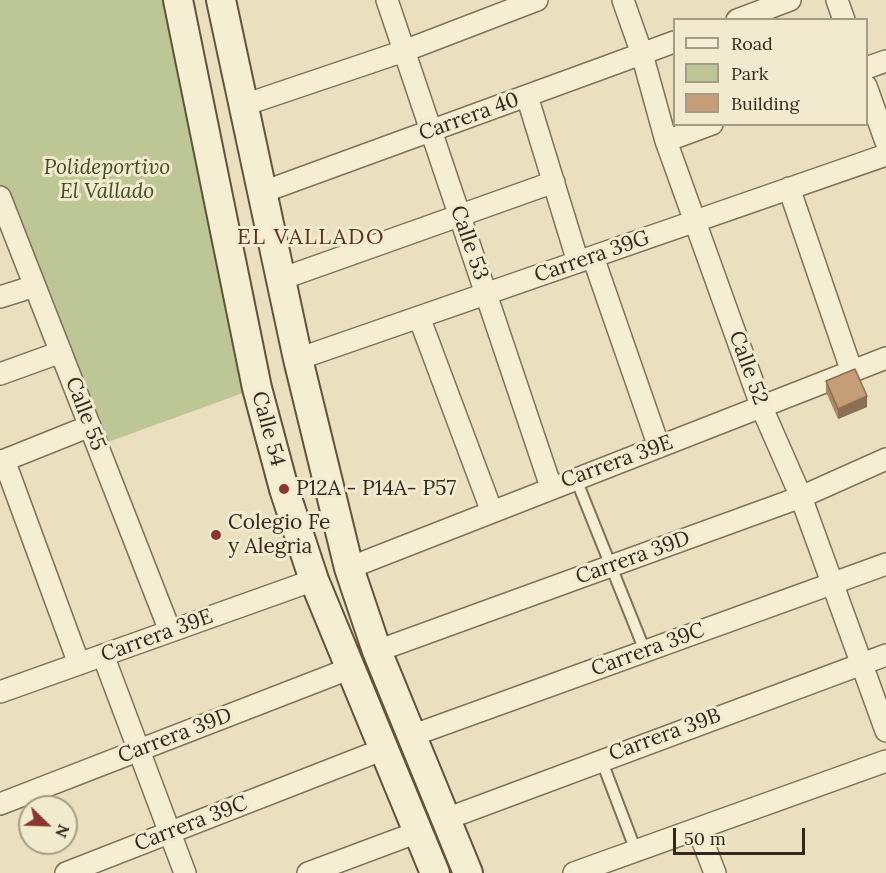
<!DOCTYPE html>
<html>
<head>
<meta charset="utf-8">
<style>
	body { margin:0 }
	#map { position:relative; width:886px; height:873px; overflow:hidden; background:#eae0bf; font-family:Lora,serif }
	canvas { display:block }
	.legend { position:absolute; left:673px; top:18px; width:195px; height:108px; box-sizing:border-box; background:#f2eace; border:2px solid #a59c87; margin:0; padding:8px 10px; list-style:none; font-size:18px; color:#32281c }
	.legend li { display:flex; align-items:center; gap:12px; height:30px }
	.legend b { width:30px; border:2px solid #a59c87 }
	.north { position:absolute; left:18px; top:795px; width:60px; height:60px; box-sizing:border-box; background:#f2eace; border:2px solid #a59c87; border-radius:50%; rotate:113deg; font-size:16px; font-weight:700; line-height:24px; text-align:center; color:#32281c }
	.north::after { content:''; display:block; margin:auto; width:21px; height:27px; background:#8c342e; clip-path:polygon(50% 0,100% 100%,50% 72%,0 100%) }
	.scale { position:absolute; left:673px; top:828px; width:132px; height:27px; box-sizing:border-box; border:3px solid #32281c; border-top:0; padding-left:8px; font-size:18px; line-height:21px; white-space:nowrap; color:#32281c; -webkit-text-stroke:4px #f2eace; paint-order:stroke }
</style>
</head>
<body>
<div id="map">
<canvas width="886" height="873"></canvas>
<ul class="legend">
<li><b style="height:8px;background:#f6eed2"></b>Road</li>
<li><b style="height:16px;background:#bdc795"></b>Park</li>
<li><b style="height:16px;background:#c59e78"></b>Building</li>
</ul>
<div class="north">N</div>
<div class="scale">50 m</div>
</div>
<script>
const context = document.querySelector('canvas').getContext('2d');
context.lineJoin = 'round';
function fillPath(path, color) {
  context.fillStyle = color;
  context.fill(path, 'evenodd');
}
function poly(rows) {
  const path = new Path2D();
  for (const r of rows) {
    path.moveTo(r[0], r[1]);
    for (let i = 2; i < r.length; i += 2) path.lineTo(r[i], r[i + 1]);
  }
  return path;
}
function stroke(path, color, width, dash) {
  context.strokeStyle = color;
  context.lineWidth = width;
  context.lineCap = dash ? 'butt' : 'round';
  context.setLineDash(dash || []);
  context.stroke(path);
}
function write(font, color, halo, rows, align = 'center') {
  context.font = font + ' Lora,serif';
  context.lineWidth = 6;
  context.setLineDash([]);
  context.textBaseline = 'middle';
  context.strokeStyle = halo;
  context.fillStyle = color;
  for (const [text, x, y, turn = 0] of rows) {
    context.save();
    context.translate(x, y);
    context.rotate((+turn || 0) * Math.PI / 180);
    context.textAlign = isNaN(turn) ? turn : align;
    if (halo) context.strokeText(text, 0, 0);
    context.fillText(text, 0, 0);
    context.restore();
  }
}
const green = poly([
	[0,0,178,0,257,388,97,446,0,197]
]);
const lane = poly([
	[576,479,645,651],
	[601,759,636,851]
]);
const street = poly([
	[387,0,551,487],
	[623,0,642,54,666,141,762,408,801,497,886,731],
	[837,0,844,20],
	[737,20,790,0],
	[866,68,886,61],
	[866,86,886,142],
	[527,96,578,262],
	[244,105,404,51,537,0],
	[666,141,712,124],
	[789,188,852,372],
	[263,192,674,42],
	[0,197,170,631],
	[593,257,659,447],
	[281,279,554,182],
	[0,297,35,286],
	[419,317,492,512],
	[298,359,886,155],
	[0,374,61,352],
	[4,460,79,664],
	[0,462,90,426],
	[349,568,886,358],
	[377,651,801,497,886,459],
	[103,655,185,873],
	[0,692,314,580],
	[411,736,886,564],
	[0,804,351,668],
	[446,819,886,655],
	[698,829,715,873],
	[66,873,384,749],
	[308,873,418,832],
	[574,873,886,761]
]);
const secondary = poly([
	[178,0,257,388,284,489,314,580,435,873],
	[221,0,298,359,349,568,377,651,468,873]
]);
const wall = poly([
	[826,381,867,407,838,419,826,392]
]);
const shadedWall = poly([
	[867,396,867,407,838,419,838,409]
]);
const building = poly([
	[855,369,867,396,838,409,826,381,855,369]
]);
const markers = [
	[284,489,6,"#8c342e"],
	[216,535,6,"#8c342e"]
];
const streetNames = [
	["Carrera 40",469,117,-20],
	["Calle 53",469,243,71],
	["Carrera 39G",592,257,-19],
	["Calle 52",748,368,70],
	["Calle 55",85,414,69],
	["Calle 54",268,429,75],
	["Carrera 39E",617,462,-20],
	["Carrera 39D",633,558,-20],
	["Carrera 39E",157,636,-20],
	["Carrera 39C",648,650,-20],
	["Carrera 39B",665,735,-20],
	["Carrera 39D",175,736,-21],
	["Carrera 39C",191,824,-21]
];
const parkNames = [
	["Polideportivo",107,168],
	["El Vallado",107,192]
];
const poiNames = [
	["P12A - P14A- P57",296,489],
	["Colegio Fe",228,523],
	["y Alegria",228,547]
];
const neighbourhoodNames = [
	["EL VALLADO",311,238]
];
fillPath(green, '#bdc795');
stroke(lane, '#817159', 14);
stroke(street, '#817159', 24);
stroke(secondary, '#63533c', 32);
stroke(lane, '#f6eed2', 10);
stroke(street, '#f6eed2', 21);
stroke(secondary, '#f6eed2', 28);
fillPath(wall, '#a98867');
fillPath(shadedWall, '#8a6f54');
fillPath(building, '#c59e78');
stroke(building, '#8a6f54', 1.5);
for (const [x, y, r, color] of markers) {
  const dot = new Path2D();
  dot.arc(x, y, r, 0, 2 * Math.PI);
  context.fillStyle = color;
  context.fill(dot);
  stroke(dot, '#f2eace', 2);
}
write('21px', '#32281c', '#f2eace', streetNames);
write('italic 21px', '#404d25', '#f2eace', parkNames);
write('21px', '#32281c', '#f2eace', poiNames, 'left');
context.letterSpacing = '1.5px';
write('22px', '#5b301f', '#f2eace', neighbourhoodNames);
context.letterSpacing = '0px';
</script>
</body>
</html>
